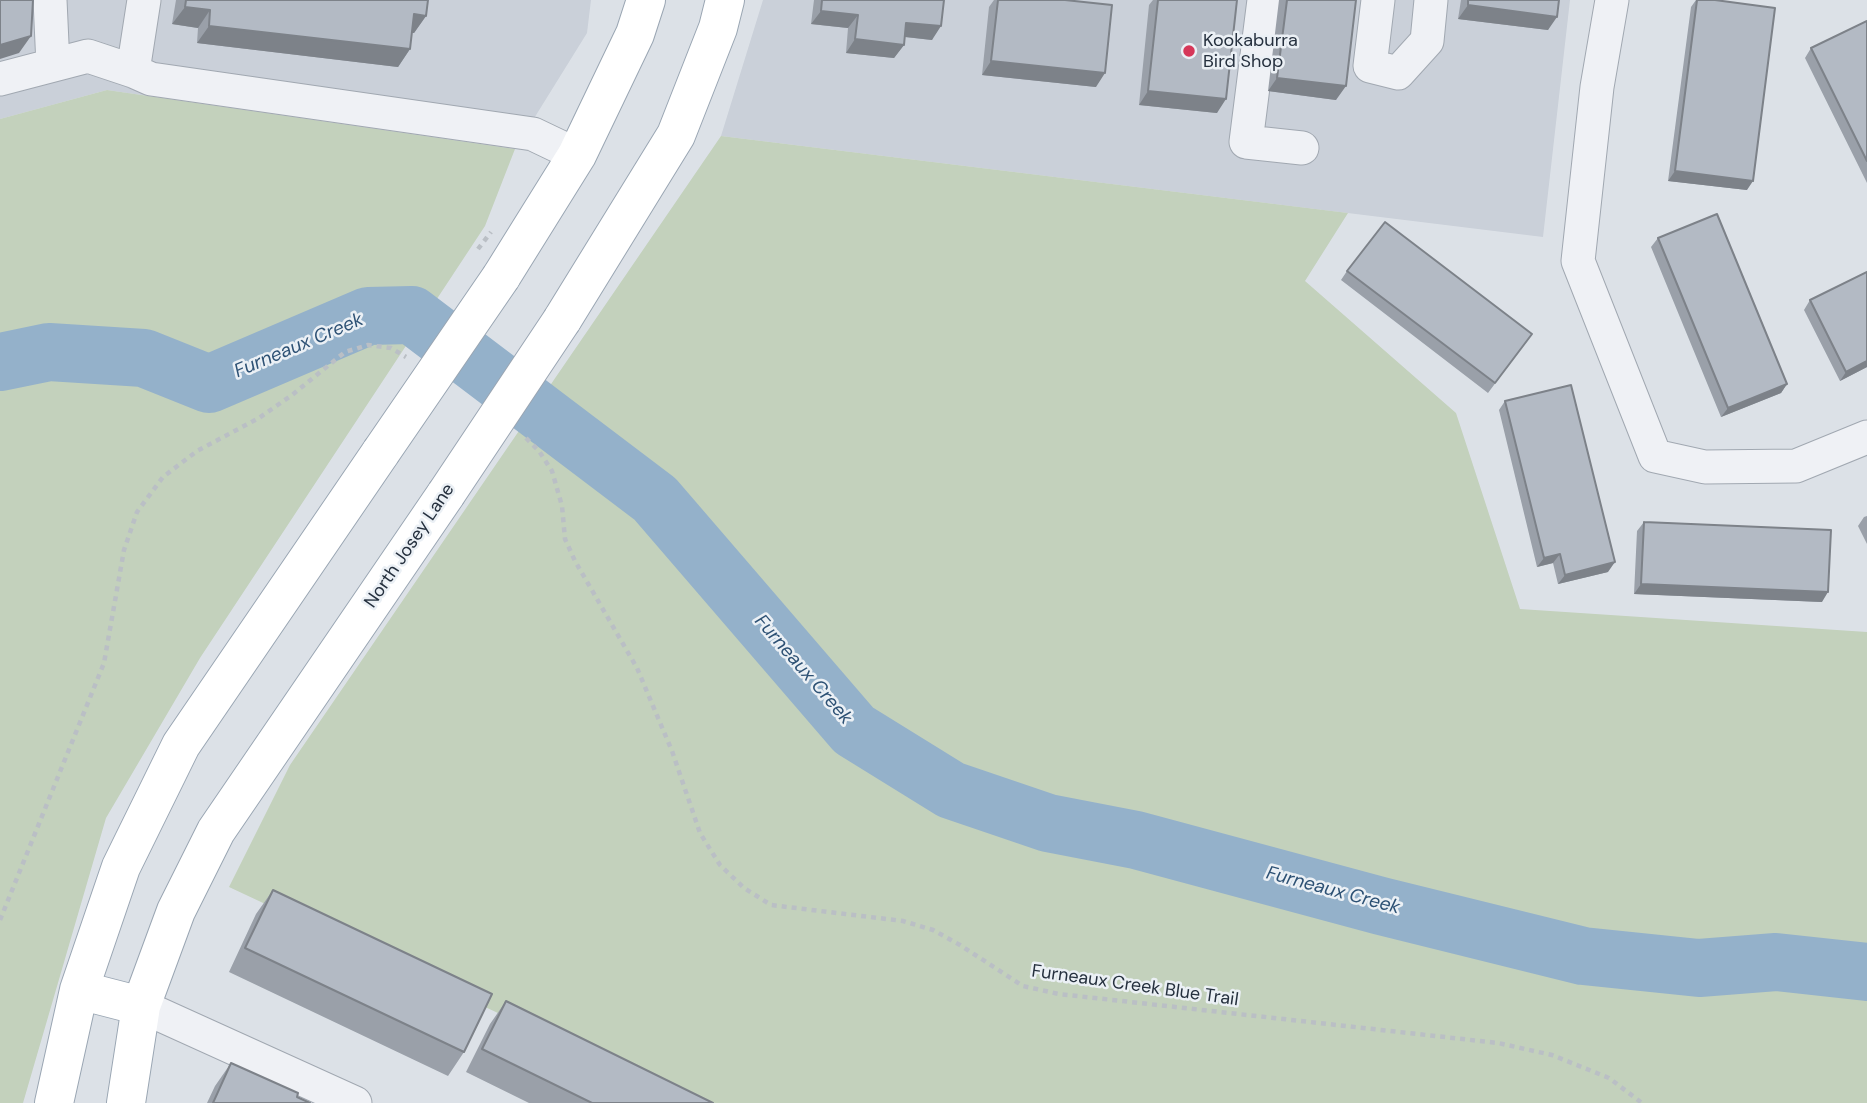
<!DOCTYPE html>
<html>
<head>
<meta charset="utf-8">
<style>
	body { margin:0 }
	canvas { display:block; background:#dce1e7 }
</style>
</head>
<body>
<canvas width="1867" height="1103"></canvas>
<script>
const context = document.querySelector('canvas').getContext('2d');
context.lineJoin = 'round';
function fillPath(path, color) {
  context.fillStyle = color;
  context.fill(path, 'evenodd');
}
function poly(rows) {
  const path = new Path2D();
  for (const r of rows) {
    path.moveTo(r[0], r[1]);
    for (let i = 2; i < r.length; i += 2) path.lineTo(r[i], r[i + 1]);
  }
  return path;
}
function stroke(path, color, width, dash) {
  context.strokeStyle = color;
  context.lineWidth = width;
  context.lineCap = dash ? 'butt' : 'round';
  context.setLineDash(dash || []);
  context.stroke(path);
}
function write(font, color, halo, rows, align = 'center') {
  context.font = font + ' "DM Sans",sans-serif';
  context.lineWidth = 5;
  context.setLineDash([]);
  context.textBaseline = 'middle';
  context.strokeStyle = halo;
  context.fillStyle = color;
  for (const [text, x, y, turn = 0] of rows) {
    context.save();
    context.translate(x, y);
    context.rotate((+turn || 0) * Math.PI / 180);
    context.textAlign = isNaN(turn) ? turn : align;
    if (halo) context.strokeText(text, 0, 0);
    context.fillText(text, 0, 0);
    context.restore();
  }
}
const built = poly([
	[0,0,591,0,587,33,515,149,107,90,0,119],
	[763,0,1570,0,1543,237,721,136]
]);
const green = poly([
	[107,90,515,149,485,226,200,658,106,818,23,1103,0,1103,0,119],
	[721,136,1348,213,1305,281,1456,413,1520,609,1867,632,1867,1103,690,1103,229,887,290,765]
]);
const river = poly([
	[0,362,49,352,144,358,209,384,368,316,412,315,655,499,854,730,951,790,1048,823,1136,840,1381,906,1583,956,1699,968,1776,962,1867,972]
]);
const path = poly([
	[526,438,539,451,552,471,562,506,565,539,575,561,637,668,672,751,700,833,720,865,744,888,771,905,903,921,933,930,960,945,1023,986,1059,994,1498,1043,1552,1055,1609,1078,1642,1103],
	[0,920,104,663,124,550,137,512,163,477,197,451,259,418,292,395,345,352,368,345,391,348,406,357]
]);
const minor = poly([
	[50,0,53,65],
	[1264,0,1246,142,1302,148],
	[1378,0,1370,66,1398,73,1427,41,1431,0],
	[1612,0,1597,87,1578,261,1655,456,1705,467,1796,466,1867,437],
	[133,71,144,0],
	[0,79,88,56,133,71,151,79,533,134,577,155],
	[141,1006,355,1103]
]);
const major = poly([
	[501,277,577,155,635,34,646,0],
	[562,320,676,135,718,28,725,0],
	[79,990,141,1006],
	[54,1103,79,990,121,867,181,745,381,452],
	[126,1103,141,1006,176,911,216,831,446,494]
]);
const pathBridge = poly([
	[478,249,491,232]
]);
const majorBridge = poly([
	[381,452,501,277],
	[446,494,562,320]
]);
const wall = poly([
	[176,0,428,0,426,16,414,33,412,33,410,49,398,67,197,43,198,28,172,24],
	[814,0,944,0,932,40,905,37,904,45,894,58,846,53,848,28,811,24],
	[994,0,1065,0,1096,87,982,75,989,7],
	[1153,0,1237,0,1217,113,1139,105,1149,5],
	[1279,0,1356,0,1336,100,1268,91],
	[1461,0,1559,0,1548,30,1458,19],
	[1696,0,1715,0,1747,190,1668,181,1691,7],
	[1867,21,1867,183,1805,58,1811,48],
	[1658,238,1787,384,1781,393,1721,417,1651,247],
	[1347,271,1532,334,1488,393,1341,280],
	[1810,300,1867,367,1840,381,1804,310],
	[1505,401,1608,572,1558,584,1553,563,1537,567,1499,410],
	[1867,516,1867,544,1858,526,1864,517],
	[1644,522,1822,602,1634,594,1637,531],
	[273,890,464,1052,448,1076,229,972,256,914],
	[506,1001,713,1103,529,1103,466,1072,490,1024],
	[231,1063,297,1097,310,1103,207,1103,215,1086]
]);
const shadedWall = poly([
	[1468,5,1557,17,1548,30,1458,19],
	[185,7,210,10,198,28,172,24],
	[821,11,858,15,848,28,811,24],
	[414,14,426,16,414,33,402,32],
	[906,23,941,26,932,40,897,36],
	[209,26,410,49,398,67,197,43],
	[31,36,19,53,0,59,0,45],
	[855,39,904,45,894,58,846,53],
	[991,61,1105,73,1096,87,982,75],
	[1277,78,1346,86,1336,100,1268,91],
	[1148,91,1226,99,1217,113,1139,105],
	[1675,171,1753,181,1747,190,1668,181],
	[1867,361,1867,367,1840,381,1846,372],
	[1787,384,1781,393,1721,417,1728,408],
	[1560,554,1553,563,1537,567,1544,558],
	[1615,562,1608,572,1558,584,1565,575],
	[1641,584,1828,592,1822,602,1634,594]
]);
const building = poly([
	[0,0,33,0,31,36,0,45,0,0],
	[186,0,428,0,426,16,414,14,410,49,209,26,210,10,185,7,186,0],
	[822,0,944,0,941,26,906,23,904,45,855,39,858,15,821,11,822,0],
	[998,0,1065,0,1112,5,1105,73,991,61,998,0],
	[1158,0,1237,0,1226,99,1148,91,1158,0],
	[1287,0,1356,0,1346,86,1277,78,1287,0],
	[1468,0,1559,0,1557,17,1468,5,1468,0],
	[1697,0,1715,0,1775,8,1753,181,1675,171,1697,0],
	[1867,21,1867,161,1811,48,1867,21],
	[1717,214,1787,384,1728,408,1658,238,1717,214],
	[1385,222,1532,334,1495,383,1347,271,1385,222],
	[1867,272,1867,361,1846,372,1810,300,1867,272],
	[1571,385,1615,562,1565,575,1560,554,1544,558,1505,401,1571,385],
	[1644,522,1831,530,1828,592,1641,584,1644,522],
	[273,890,492,994,464,1052,245,948,273,890],
	[506,1001,713,1103,592,1103,482,1049,506,1001],
	[231,1063,298,1093,297,1097,310,1103,213,1103,231,1063]
]);
const markers = [
	[1189,51,7,"#d63759"]
];
const poiNames = [
	["Kookaburra",1203,41],
	["Bird Shop",1203,62]
];
const streetNames = [
	["North Josey Lane",410,546,-56],
	["Furneaux Creek Blue Trail",1135,986,8]
];
const waterNames = [
	["Furneaux Creek",299,346,-23],
	["Furneaux Creek",803,670,49],
	["Furneaux Creek",1333,891,15]
];
fillPath(built, '#cad0d9');
fillPath(green, '#c3d1bc');
stroke(river, '#94b1ca', 58);
stroke(minor, '#a1a8b1', 35);
stroke(major, '#9aa6b3', 40);
stroke(path, '#babfc5', 4.5, [5, 5]);
stroke(minor, '#eff1f5', 33);
stroke(major, '#fff', 38);
stroke(majorBridge, '#9aa6b3', 40, []);
stroke(pathBridge, '#babfc5', 4.5, [5, 5]);
stroke(majorBridge, '#fff', 38);
fillPath(wall, '#9aa0a9');
fillPath(shadedWall, '#7d8289');
fillPath(building, '#b3bac4');
stroke(building, '#7d8289', 2);
for (const [x, y, r, color] of markers) {
  const dot = new Path2D();
  dot.arc(x, y, r, 0, 2 * Math.PI);
  context.fillStyle = color;
  context.fill(dot);
  stroke(dot, '#ebf0f5', 2.5);
}
write('18px', '#25303e', '#ebf0f5', poiNames, 'left');
write('18px', '#25303e', '#ebf0f5', streetNames);
write('italic 19px', '#2d5174', '#ebf0f5', waterNames);
</script>
</body>
</html>
